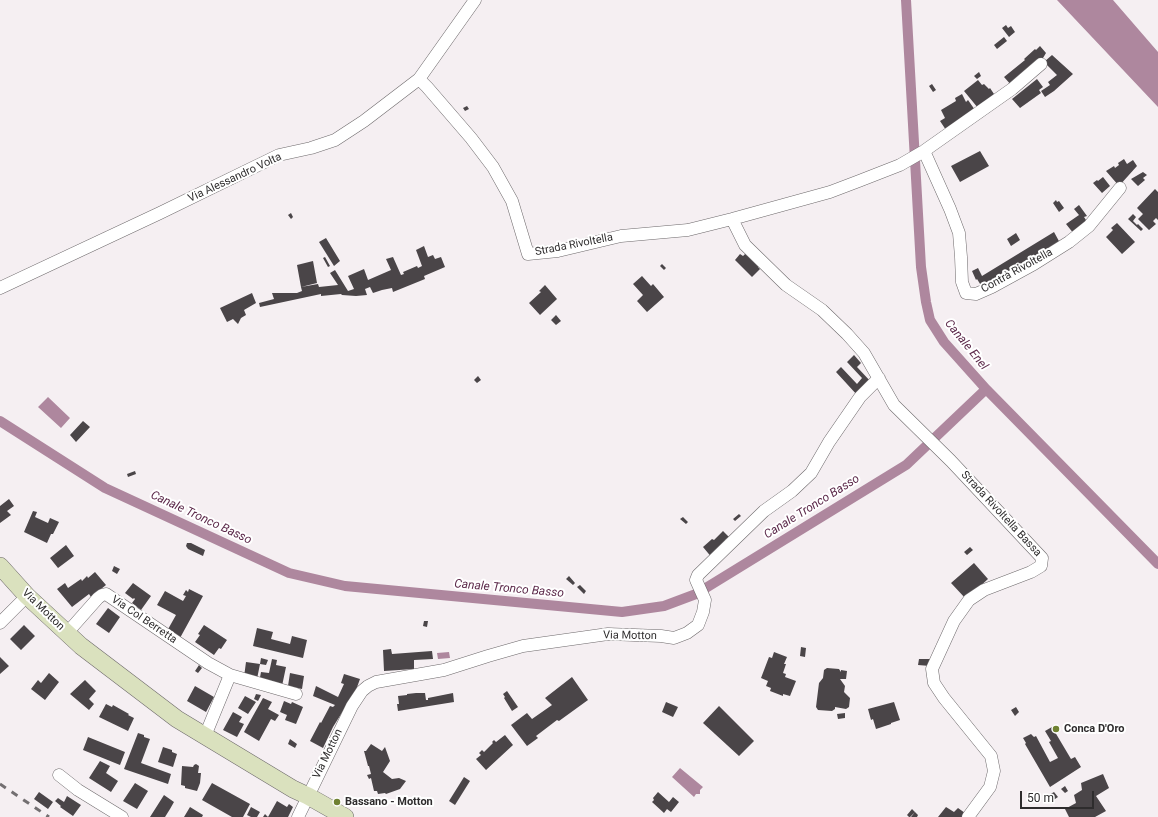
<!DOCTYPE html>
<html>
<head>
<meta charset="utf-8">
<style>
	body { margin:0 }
	#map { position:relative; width:1158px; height:817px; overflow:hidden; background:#f5eff2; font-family:Roboto,sans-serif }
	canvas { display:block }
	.scale { position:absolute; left:1020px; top:791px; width:74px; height:18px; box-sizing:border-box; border:2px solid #2e2c2d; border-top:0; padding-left:5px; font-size:12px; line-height:14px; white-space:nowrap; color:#2e2c2d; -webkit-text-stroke:3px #fff; paint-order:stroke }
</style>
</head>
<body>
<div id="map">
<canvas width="1158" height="817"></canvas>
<div class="scale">50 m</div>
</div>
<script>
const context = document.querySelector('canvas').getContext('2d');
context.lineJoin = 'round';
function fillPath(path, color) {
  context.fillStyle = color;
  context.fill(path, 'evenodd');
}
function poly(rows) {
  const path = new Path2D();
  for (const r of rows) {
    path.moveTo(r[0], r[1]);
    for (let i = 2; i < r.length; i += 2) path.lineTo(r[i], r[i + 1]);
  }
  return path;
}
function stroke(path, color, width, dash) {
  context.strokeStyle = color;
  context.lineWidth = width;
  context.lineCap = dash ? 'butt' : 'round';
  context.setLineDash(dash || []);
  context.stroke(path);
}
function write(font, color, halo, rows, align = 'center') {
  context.font = font + ' Roboto,sans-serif';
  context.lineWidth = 4;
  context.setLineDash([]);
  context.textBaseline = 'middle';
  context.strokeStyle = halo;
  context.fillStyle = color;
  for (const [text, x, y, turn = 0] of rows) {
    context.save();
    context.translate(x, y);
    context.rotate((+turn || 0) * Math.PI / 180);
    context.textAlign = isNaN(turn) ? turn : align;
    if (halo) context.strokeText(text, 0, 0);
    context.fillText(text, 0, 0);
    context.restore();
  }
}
const water = poly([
	[1057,0,1113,0,1158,52,1158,107],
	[48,397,70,418,61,428,38,407],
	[449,652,450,658,438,659,437,653],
	[680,768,703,787,700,790,700,794,696,794,694,797,672,777]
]);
const canal = poly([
	[906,0,921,267,926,302,930,320,944,342,986,389,1158,564],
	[0,421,105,488,289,573,345,586,622,612,664,606,696,594,906,465,986,389]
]);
const building = poly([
	[1006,25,1008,28,1011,26,1015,32,1009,37,1002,28],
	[1004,37,1007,41,997,49,994,45],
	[1040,46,1046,53,1043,58,1044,58,1012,86,1004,77,1025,60,1024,59,1035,49,1036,50],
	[1052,55,1073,74,1054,91,1045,97,1041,91,1050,85,1048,82,1057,75,1044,62],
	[979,72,981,76,977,79,974,76],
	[1037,79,1043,87,1039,90,1041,93,1020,108,1012,99],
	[978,80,982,85,984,84,989,89,990,88,994,94,978,108,964,91],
	[932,84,936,90,933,92,929,86],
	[962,94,966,102,968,100,975,110,946,130,940,121,945,118,941,110,956,101,955,98],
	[467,106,469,109,465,111,463,108],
	[980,151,989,166,960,182,951,166],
	[1124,159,1127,164,1133,160,1137,166,1119,186,1106,171,1114,166,1115,168,1119,165,1118,163],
	[1143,172,1147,175,1143,178,1145,180,1138,186,1131,179],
	[1103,177,1110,186,1102,193,1093,183,1097,180,1098,181],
	[1155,189,1158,192,1158,220,1156,218,1153,221,1156,224,1149,230,1138,219,1143,214,1137,208],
	[1056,200,1057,202,1059,201,1064,208,1059,212,1053,203],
	[1079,205,1087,216,1084,217,1088,223,1074,234,1066,224,1079,215,1074,209],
	[291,213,293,217,291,219,288,215],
	[1133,214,1136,217,1133,221,1137,225,1138,224,1143,229,1141,231,1128,219],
	[1117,223,1135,242,1122,254,1106,237,1113,230,1111,228],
	[1054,232,1060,243,982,287,977,279,976,280,972,271,978,268,982,276],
	[1016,233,1020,240,1011,246,1007,239],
	[326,238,340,261,334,266,319,242],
	[424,246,428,257,433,255,435,259,441,257,445,267,424,276,425,279,393,292,392,288,382,290,373,293,370,287,365,289,367,295,356,296,342,295,341,294,321,296,321,294,260,307,259,303,274,299,272,293,297,293,302,291,301,287,318,284,319,287,338,285,330,273,335,270,348,291,354,289,348,276,364,269,368,280,391,270,386,259,393,257,401,275,404,274,403,272,417,266,418,268,422,266,416,250],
	[746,253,759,266,758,267,760,269,752,277,735,260,740,254,743,256],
	[325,257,330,266,328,267,323,258],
	[313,261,317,283,301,287,297,265],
	[662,264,666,268,664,270,660,266],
	[642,276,651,286,653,284,664,297,647,312,637,301,643,295,633,284],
	[545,285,557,299,540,315,529,303,541,292,539,291],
	[252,293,256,303,244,310,246,315,241,318,238,324,233,319,227,322,220,308],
	[556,315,561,321,556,325,551,320],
	[854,355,861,363,857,367,872,383,858,396,836,372,841,367,857,384,862,378,847,362],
	[478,376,481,380,477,383,474,380],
	[83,421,90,427,76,442,70,435],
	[135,471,136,474,128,477,127,474],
	[9,499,14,506,7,511,11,515,0,523,0,506],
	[33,511,37,512,35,517,48,523,50,518,59,522,53,534,51,534,47,543,24,532],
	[739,514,741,516,735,521,733,519],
	[683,517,688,522,686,524,680,519],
	[723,531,729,537,725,540,729,544,713,559,703,547,712,539,714,540],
	[187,543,191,543,205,550,203,556,188,549,186,546],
	[66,545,74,556,58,568,50,558],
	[970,547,973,550,967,555,964,552],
	[974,563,988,579,966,599,951,583],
	[114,566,120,569,117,574,112,571],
	[95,572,106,585,91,597,89,594,72,607,57,589,65,583,68,588,81,579,82,581,87,576,88,578],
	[569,576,575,583,573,585,566,579],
	[133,583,151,596,141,610,132,603,135,599,134,598,133,599,125,593],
	[580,585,586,591,584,594,577,587],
	[189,589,203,596,180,638,167,631,176,615,157,605,165,591,183,601,186,596,183,595,186,590,188,592],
	[108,608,120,617,109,633,96,624],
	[424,621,428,621,427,627,423,626],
	[24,625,35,636,21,650,10,639],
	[204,625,227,640,221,649,219,648,214,655,195,642,200,635,198,634],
	[257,628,273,632,271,639,290,644,292,636,307,640,303,658,253,646],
	[801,647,806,648,805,657,800,656],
	[391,649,392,654,432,651,433,659,414,660,414,669,384,671,383,650],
	[774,652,787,657,784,664,786,664,783,673,786,674,785,677,796,681,790,696,783,694,783,696,770,691,771,688,766,686,768,681,761,678,769,657,772,658],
	[0,657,9,666,0,674],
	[261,658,268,660,266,665,260,664],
	[272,659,277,660,276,665,286,667,282,686,259,683,261,672,269,673],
	[919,659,931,659,930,666,918,665],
	[246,662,260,664,257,679,244,677],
	[199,665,202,668,198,673,195,671],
	[827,668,839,669,841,672,841,670,847,671,846,679,840,679,845,686,844,692,850,698,849,707,846,709,835,707,835,709,832,711,818,710,816,707,819,683,823,678,824,670],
	[49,673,59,682,45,700,31,689,38,680,41,683],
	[290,673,304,676,302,689,288,686],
	[344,674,360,679,356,690,333,727,323,748,310,741,320,722,321,723,330,706,333,707,335,705,313,696,316,686,338,697,344,684,341,683],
	[572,677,588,700,559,721,557,720,536,736,538,738,527,746,511,725,527,713,532,719,552,705,545,698],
	[85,680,96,691,89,699,94,704,89,710,70,694],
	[195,686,214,697,206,712,187,701],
	[507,691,518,707,512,711,504,698,505,697,503,694],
	[416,693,425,693,426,700,428,700,428,698,453,693,454,702,398,711,397,704,399,704,398,696,407,695,407,694],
	[256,694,261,695,258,701,254,699],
	[245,696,256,702,248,714,238,708],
	[263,698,272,702,268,709,279,715,275,721,271,719,259,741,244,732],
	[284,701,291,704,292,702,303,707,296,724,285,720,287,715,280,712],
	[666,702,678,707,673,717,662,712],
	[894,702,900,720,891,723,891,724,876,729,873,719,871,720,868,709],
	[106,704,112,707,113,705,129,714,128,715,134,718,128,731,99,717],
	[719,706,754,741,739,756,703,723],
	[1016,707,1019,712,1015,716,1011,710],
	[233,712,242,717,239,722,244,724,237,737,223,730],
	[845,713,845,718,838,719,837,714],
	[1052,727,1071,759,1075,757,1081,767,1050,787,1025,744,1026,743,1023,738,1031,734,1034,737,1036,736,1050,762,1058,758,1049,742,1051,741,1045,731],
	[138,733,144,735,144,737,150,739,141,763,171,774,168,784,124,769],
	[505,735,513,745,486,770,476,759,481,755,479,753,482,750,484,752,493,743,492,742,494,740,496,742],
	[88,737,125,752,120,765,83,750],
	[290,739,297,744,295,748,288,744],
	[371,744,382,751,385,747,390,761,383,772,392,779,399,778,406,781,400,789,386,794,385,793,378,794,377,791,374,791,371,778,369,779,367,775,371,774,369,766,368,766,364,751,366,751],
	[163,747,172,750,172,752,177,754,173,767,158,762],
	[100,761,110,766,106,773,118,781,111,792,89,778],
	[196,764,199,766,198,773,201,773,200,783,197,791,185,788,185,786,181,785,182,766,193,767,194,765],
	[1103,774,1109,788,1096,796,1106,811,1095,817,1069,817,1065,809,1076,803,1074,795,1082,790,1081,783],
	[464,777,470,781,455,805,449,801],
	[135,783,148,791,137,809,123,801],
	[212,783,250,804,243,817,232,817,202,800],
	[1065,786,1068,791,1065,793,1061,789],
	[39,792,53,802,48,809,34,799],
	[658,792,669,802,673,797,679,802,671,812,667,809,664,813,652,802,654,800,653,798],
	[1054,792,1058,797,1052,801,1049,795],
	[164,795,174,802,170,809,165,817,150,817],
	[67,796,81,805,73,816,60,807,61,806,55,801,58,798,64,802],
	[277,801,287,807,289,804,293,807,288,817,263,817,265,814,268,817],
	[190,807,203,815,202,817,184,817],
	[251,807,260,812,257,817,251,817,247,815],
	[946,807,954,812,958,808,965,813,962,817,938,817],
	[912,809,915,812,910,817,909,817,907,815],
	[915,812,918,815,917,817,911,817]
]);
const minor = poly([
	[419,79,427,87,471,138,493,167,512,201,528,254,558,251,621,236,688,230,732,219,830,192,859,181,900,165,924,151,1012,89,1041,64],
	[924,151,950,209,959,233,961,257,962,282,966,293,976,294,992,287,1034,264,1069,242,1089,226,1120,188],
	[732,219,745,245,786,285,822,310,847,334,864,353,894,405,951,461,1042,558,1041,566,1031,572,984,590,969,600,954,621,932,669,934,683,944,698,991,756,994,771,990,787,968,817],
	[0,288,160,213,279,155,311,148,335,140,364,121,419,79,475,0],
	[0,623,27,596],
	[67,633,98,598,102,595,106,594,208,663,230,675,296,694],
	[205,736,230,675],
	[59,775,78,790,122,817],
	[298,817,352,706,362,691,368,686,376,682,444,670,488,656,523,646,608,634,661,636,674,638,687,633,698,625,703,612,705,600,696,580,698,575,764,511,792,491,811,473,829,442,860,397,879,378]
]);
const secondary = poly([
	[0,566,27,596,81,646,177,719,293,789,308,796,345,817]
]);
const rail = poly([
	[0,784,49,817]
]);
const markers = [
	[1056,729,4,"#6f8131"],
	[337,802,4,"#6f8131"]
];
const streetNames = [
	["Via Alessandro Volta",235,178,-25],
	["Strada Rivoltella",574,245,-11],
	["Contrà Rivoltella",1017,271,-29],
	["Strada Rivoltella Bassa",1001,514,47],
	["Via Motton",43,610,44],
	["Via Col Berretta",144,620,34],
	["Via Motton",630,636,1],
	["Via Motton",328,754,-64]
];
const poiNames = [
	["Conca D'Oro",1064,729],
	["Bassano - Motton",345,802]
];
const waterNames = [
	["Canale Enel",966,345,51],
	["Canale Tronco Basso",812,507,-32],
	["Canale Tronco Basso",201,518,25],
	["Canale Tronco Basso",509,589,5]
];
fillPath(water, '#ae879e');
stroke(canal, '#ae879e', 10);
fillPath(building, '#4a4548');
stroke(minor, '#6d696b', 13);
stroke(secondary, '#6d696b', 18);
stroke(minor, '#fff', 12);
stroke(secondary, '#dae1be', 17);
stroke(rail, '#736f71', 3, [7, 7]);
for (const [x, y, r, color] of markers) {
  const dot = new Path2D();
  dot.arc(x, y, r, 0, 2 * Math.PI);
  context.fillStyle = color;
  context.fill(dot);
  stroke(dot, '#fff', 1.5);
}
write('11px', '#2e2c2d', '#fff', streetNames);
write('bold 11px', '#2e2c2d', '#fff', poiNames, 'left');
write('italic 12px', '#5c294a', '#fff', waterNames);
</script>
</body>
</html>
